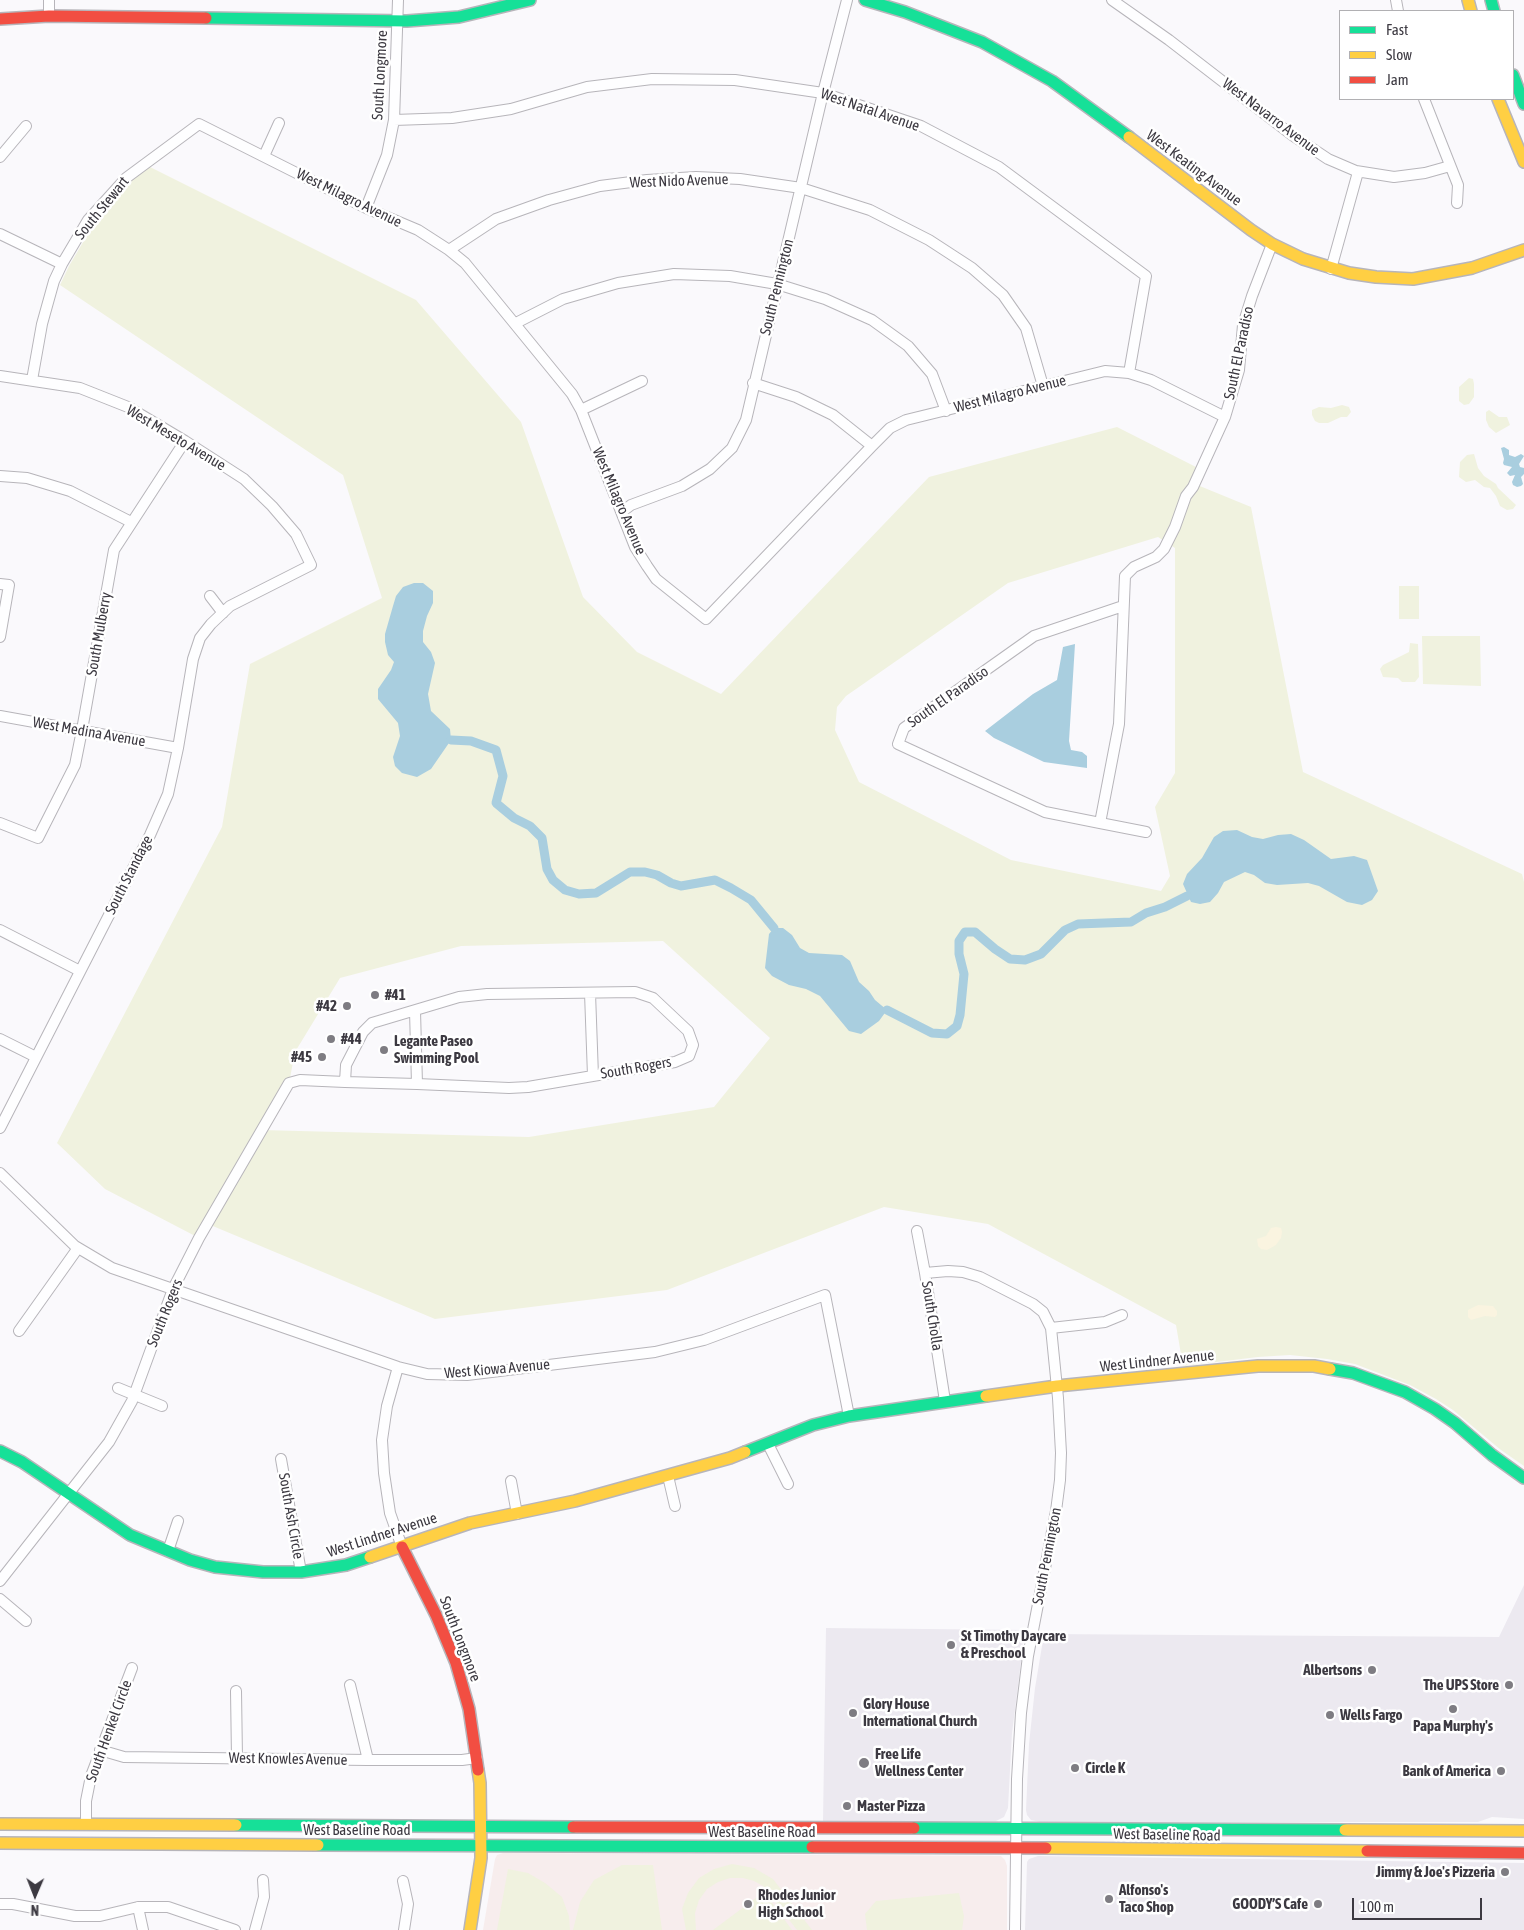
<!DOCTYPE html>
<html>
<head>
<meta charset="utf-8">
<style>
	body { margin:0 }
	#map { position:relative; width:1524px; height:1930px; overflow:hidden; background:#faf9fc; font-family:"Asap Condensed",sans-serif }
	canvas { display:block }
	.legend { position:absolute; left:1339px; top:10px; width:175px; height:90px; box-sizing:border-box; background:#fff; border:1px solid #b1b0b3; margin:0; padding:6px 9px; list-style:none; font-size:15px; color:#3c3941 }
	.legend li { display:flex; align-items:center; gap:10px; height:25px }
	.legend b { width:25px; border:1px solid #b1b0b3 }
	.north { position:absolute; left:10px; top:1870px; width:50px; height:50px; -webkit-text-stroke:4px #fff; paint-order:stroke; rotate:181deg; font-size:14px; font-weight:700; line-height:20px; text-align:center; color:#3c3941 }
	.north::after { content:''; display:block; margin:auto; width:18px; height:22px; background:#3c3941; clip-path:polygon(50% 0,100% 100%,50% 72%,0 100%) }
	.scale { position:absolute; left:1352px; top:1898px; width:130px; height:22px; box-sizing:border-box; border:2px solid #3c3941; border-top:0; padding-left:6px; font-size:15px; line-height:18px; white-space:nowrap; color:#3c3941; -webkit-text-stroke:4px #fff; paint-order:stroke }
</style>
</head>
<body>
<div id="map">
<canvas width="1524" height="1930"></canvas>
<ul class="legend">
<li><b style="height:6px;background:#16e098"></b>Fast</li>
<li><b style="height:6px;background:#ffcf43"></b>Slow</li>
<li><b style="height:6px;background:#f24e42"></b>Jam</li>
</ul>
<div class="north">N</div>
<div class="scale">100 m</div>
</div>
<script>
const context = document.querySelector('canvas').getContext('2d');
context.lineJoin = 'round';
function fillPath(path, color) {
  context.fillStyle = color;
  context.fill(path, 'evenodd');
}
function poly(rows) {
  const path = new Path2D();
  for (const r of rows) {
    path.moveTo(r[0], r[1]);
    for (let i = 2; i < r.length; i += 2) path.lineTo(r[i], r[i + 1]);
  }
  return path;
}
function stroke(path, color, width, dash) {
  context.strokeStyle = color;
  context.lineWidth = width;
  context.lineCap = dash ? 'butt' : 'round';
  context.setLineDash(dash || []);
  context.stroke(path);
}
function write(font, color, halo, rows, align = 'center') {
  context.font = font + ' "Asap Condensed",sans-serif';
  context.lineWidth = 5;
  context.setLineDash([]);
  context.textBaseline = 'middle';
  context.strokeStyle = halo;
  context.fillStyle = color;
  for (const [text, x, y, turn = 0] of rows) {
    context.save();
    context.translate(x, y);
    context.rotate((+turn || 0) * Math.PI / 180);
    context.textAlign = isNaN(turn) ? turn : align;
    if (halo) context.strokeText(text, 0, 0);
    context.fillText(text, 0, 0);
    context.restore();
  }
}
const built = poly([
	[1524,1585,1524,1819,1492,1817,1478,1822,1040,1822,1031,1820,1027,1815,1026,1810,1029,1744,1035,1688,1044,1634,1499,1637],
	[826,1628,1025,1630,1012,1733,1008,1808,1004,1817,996,1821,823,1821],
	[1038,1856,1524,1863,1524,1930,1025,1930,1027,1862,1029,1859]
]);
const education = poly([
	[503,1853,1001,1856,1005,1860,1007,1866,1007,1930,483,1930,495,1859,497,1855]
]);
const green = poly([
	[148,166,416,300,521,422,583,597,637,652,721,694,929,477,1117,427,1196,467,1190,482,1251,507,1303,772,1522,874,1524,882,1524,1466,1501,1450,1453,1410,1436,1399,1410,1385,1355,1364,1327,1359,1290,1355,1258,1357,1183,1366,1176,1325,988,1224,884,1207,667,1290,435,1319,208,1224,199,1238,105,1189,57,1143,222,827,250,664,382,598,343,475,60,285,69,266,92,227,106,207,125,185],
	[1158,537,1175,548,1175,773,1155,807,1170,876,1161,891,1011,860,859,782,835,730,837,707,846,696,1008,583],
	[663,941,770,1038,714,1107,529,1137,261,1130,289,1083,295,1052,340,978,461,946],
	[1469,378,1473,379,1474,384,1474,397,1469,404,1464,405,1459,401,1459,387],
	[1342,405,1349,407,1351,412,1347,417,1341,417,1328,423,1319,423,1315,421,1312,415,1312,410,1319,407,1331,408],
	[1489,410,1499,417,1507,417,1510,425,1496,433,1489,427,1486,420,1486,412],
	[1474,454,1478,468,1484,476,1496,484,1498,488,1516,505,1513,509,1507,510,1500,506,1496,496,1490,488,1484,487,1475,480,1466,482,1459,477,1460,462,1467,455],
	[1399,586,1419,586,1419,619,1399,619],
	[1422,636,1480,636,1481,686,1423,684],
	[1410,643,1418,644,1419,677,1415,682,1402,682,1398,678,1383,677,1380,669,1383,665,1409,652],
	[732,1864,754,1868,773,1879,812,1930,797,1930,763,1886,754,1881,743,1878,730,1878,718,1882,707,1889,699,1900,695,1913,696,1930,686,1930,682,1909,688,1893,699,1878,714,1869],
	[622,1865,653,1865,662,1930,573,1930,580,1902,594,1880],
	[508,1869,528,1873,545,1883,562,1897,569,1916,570,1930,497,1930],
	[764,1892,792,1930,713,1930],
	[959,1893,964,1916,962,1930,867,1930,865,1914,876,1901]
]);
const sand = poly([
	[1276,1227,1281,1228,1282,1232,1281,1238,1276,1245,1267,1250,1261,1249,1258,1246,1257,1239,1266,1236,1271,1228],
	[1478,1305,1493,1306,1497,1311,1497,1315,1495,1317,1485,1316,1471,1320,1468,1317,1468,1310]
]);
const water = poly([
	[1504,447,1509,450,1509,455,1515,457,1521,454,1524,456,1519,464,1520,467,1524,468,1524,474,1521,477,1523,484,1521,486,1517,487,1513,485,1512,482,1515,475,1510,476,1507,473,1512,467,1504,465,1503,463,1504,459,1501,448],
	[414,583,423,583,433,591,433,603,427,616,423,631,423,642,431,652,435,663,428,694,431,711,450,729,451,740,431,769,417,777,402,773,395,766,393,757,400,736,398,723,378,699,378,689,391,670,394,662,388,655,385,642,385,634,393,606,396,596,403,587],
	[1075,644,1069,741,1071,750,1082,752,1087,756,1087,768,1044,762,994,738,985,731,1033,694,1057,680,1063,647],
	[1237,830,1252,837,1263,839,1278,835,1291,834,1304,840,1331,859,1354,856,1367,860,1378,891,1372,900,1362,905,1347,902,1319,886,1308,883,1277,885,1265,883,1254,875,1245,872,1224,882,1218,893,1210,902,1200,904,1191,902,1183,884,1187,874,1202,858,1214,837,1223,831],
	[774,928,783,928,792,935,800,948,809,953,842,955,850,961,859,982,869,991,875,1000,887,1010,879,1021,861,1034,849,1031,820,996,806,989,789,985,772,976,765,968,769,934]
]);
const canal = poly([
	[451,740,471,741,496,750,503,776,496,803,514,818,530,826,542,838,547,869,553,880,565,890,579,894,596,893,630,872,645,872,657,875,671,883,681,886,715,880,731,888,751,900,774,928],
	[887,1010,932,1033,947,1034,957,1026,960,1015,964,974,959,954,959,941,965,932,975,932,995,949,1010,959,1025,960,1041,954,1065,930,1078,924,1131,922,1146,913,1165,907,1187,896]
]);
const street = poly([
	[49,0,49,16],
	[1112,0,1169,40,1292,135,1328,159,1356,171,1394,177,1425,173,1450,166],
	[1396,0,1398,11],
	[1424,99,1458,185,1457,203],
	[394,120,452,118,511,109,587,87,652,79,735,80,823,93,921,126,999,167,1146,276,1129,373],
	[264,156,279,123],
	[0,157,26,126],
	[366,208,387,155,394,120,398,0],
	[0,234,62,264],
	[449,250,496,219,549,200,600,186,647,180,696,177,740,179,801,188,870,210,929,240,972,268,1003,295,1026,328,1043,386],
	[1331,269,1358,172],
	[516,323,563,299,618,283,674,274,730,276,777,284,825,299,872,320,908,346,932,374,946,411],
	[0,376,80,388,128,407,185,441,244,479,272,506,296,534,311,565,230,606,211,624,200,638,193,659,178,748,168,794,150,835,0,1128],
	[32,380,42,324,54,281,62,264,88,220,126,178,199,124,366,208,418,230,449,250,465,263,572,394,581,410,635,547,647,566,656,579,706,619,872,446,890,428,906,420,1105,371,1129,373,1151,380,1225,417],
	[753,383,796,397,833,415,872,446],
	[581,410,642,381],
	[0,476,27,478,70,491,131,522],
	[623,511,631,505,682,486,710,469,732,448,746,420,823,93,847,0],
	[0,584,9,585,0,637],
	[210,596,223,613],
	[1123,606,1034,636,904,728,898,744,1045,812,1100,823,1119,724,1125,576,1134,567,1156,557,1164,549,1175,527,1186,496,1193,487,1225,417,1239,370,1243,325,1252,296,1272,244],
	[0,716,178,748],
	[0,823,38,838,75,765,82,730,114,550,185,441],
	[1100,823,1146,832],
	[0,930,80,971],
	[590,993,593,1076],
	[415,1011,417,1084],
	[0,1039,36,1057],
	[0,1173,75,1246,112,1268,398,1367,427,1374,467,1375,655,1352,704,1340,825,1295,849,1416],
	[917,1231,925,1273,945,1401],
	[925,1273,948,1271,963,1272,980,1277,1033,1304,1043,1312,1051,1328,1058,1398,1061,1453,1060,1480,1056,1511,1028,1656,1021,1713,1017,1779,1015,1930],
	[1051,1328,1105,1322,1122,1315],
	[19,1331,78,1248],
	[398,1367,387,1406,382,1440,384,1473,390,1513,402,1547],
	[118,1388,162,1406],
	[768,1444,788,1484],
	[281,1459,301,1572],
	[668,1476,675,1506],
	[511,1481,517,1514],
	[168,1551,178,1521],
	[0,1581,109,1442,132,1401,173,1289,199,1238,289,1083,300,1080,345,1082,417,1084,509,1088,528,1087,675,1062,689,1056,693,1045,688,1031,653,998,635,992,487,994,459,997,372,1023,363,1032,346,1065,345,1082],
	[0,1599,26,1621],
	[350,1685,368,1760],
	[236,1691,237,1758],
	[100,1750,124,1757,368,1760,462,1760,477,1758],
	[86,1824,86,1801,91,1776,132,1668],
	[403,1881,408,1904,404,1930],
	[0,1904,13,1904,75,1916,100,1916,138,1907,168,1907,235,1930],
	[138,1907,143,1930],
	[255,1930,264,1897,263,1880]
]);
const fast = poly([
	[865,0,905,12,982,42,1052,81,1129,137],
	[1491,0,1494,11],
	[206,18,407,21,459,17,530,0],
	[1513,75,1524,104],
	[1330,1369,1353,1373,1405,1392,1435,1409,1455,1423,1492,1455,1524,1478],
	[0,1451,22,1462,130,1535,190,1560,215,1567,263,1572,301,1572,346,1565,370,1557],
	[745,1452,813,1425,849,1416,986,1396],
	[236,1825,573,1827],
	[914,1828,1345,1830],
	[318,1845,812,1847]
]);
const slow = poly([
	[1468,0,1471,11],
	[1498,99,1524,162],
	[1129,137,1251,230,1272,244,1303,259,1349,273,1376,277,1413,279,1472,268,1524,250],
	[986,1396,1057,1386,1258,1366,1314,1366,1330,1369],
	[370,1557,470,1523,575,1501,730,1458,745,1452],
	[0,1824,236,1825],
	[1345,1830,1524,1831],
	[0,1843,318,1845],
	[1046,1848,1367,1851],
	[470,1930,481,1858,480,1783,478,1770]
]);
const jam = poly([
	[0,19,49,16,206,18],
	[402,1547,436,1615,456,1663,469,1709,478,1770],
	[573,1827,914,1828],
	[812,1847,1046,1848],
	[1367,1851,1524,1853]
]);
const markers = [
	[375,995,5,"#7e7c82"],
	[347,1006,5,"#7e7c82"],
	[331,1039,5,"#7e7c82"],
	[384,1050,5,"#7e7c82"],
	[322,1057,5,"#7e7c82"],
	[951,1645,5,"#7e7c82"],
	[1372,1670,5,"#7e7c82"],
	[1509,1685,5,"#7e7c82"],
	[1453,1709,5,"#7e7c82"],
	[853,1713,5,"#7e7c82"],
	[1330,1715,5,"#7e7c82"],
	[864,1763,6,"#7e7c82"],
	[1075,1768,5,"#7e7c82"],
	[1501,1771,5,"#7e7c82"],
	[847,1806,5,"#7e7c82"],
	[1505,1872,5,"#7e7c82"],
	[1109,1899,5,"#7e7c82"],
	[748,1904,5,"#7e7c82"],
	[1318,1904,5,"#7e7c82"]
];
const streetNames = [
	["South Longmore",380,75,-87],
	["West Natal Avenue",870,110,19],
	["West Navarro Avenue",1271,117,37],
	["West Keating Avenue",1194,168,37],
	["West Nido Avenue",679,181,-2],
	["West Milagro Avenue",349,198,26],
	["South Stewart",102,208,-51],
	["South Pennington",777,287,-76],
	["South El Paradiso",1239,353,-78],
	["West Milagro Avenue",1010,394,-14],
	["West Meseto Avenue",176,438,31],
	["West Milagro Avenue",619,501,67],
	["South Mulberry",99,634,-80],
	["South El Paradiso",948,697,-35],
	["West Medina Avenue",89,732,10],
	["South Standage",129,875,-63],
	["South Rogers",636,1068,-10],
	["South Rogers",165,1313,-68],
	["South Cholla",932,1316,81],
	["West Lindner Avenue",1157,1361,-6],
	["West Kiowa Avenue",497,1369,-5],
	["South Ash Circle",291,1516,80],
	["West Lindner Avenue",382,1535,-18],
	["South Pennington",1047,1556,-79],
	["South Longmore",460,1639,69],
	["South Henkel Circle",109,1731,-70],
	["West Knowles Avenue",288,1759,1],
	["West Baseline Road",357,1830],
	["West Baseline Road",762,1832],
	["West Baseline Road",1167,1835,1]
];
const poiNames = [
	["#41",385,995],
	["#42",337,1006,"right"],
	["#44",341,1039],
	["Legante Paseo",394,1041],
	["Swimming Pool",394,1058],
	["#45",312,1057,"right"],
	["St Timothy Daycare",961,1636],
	["& Preschool",961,1653],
	["Albertsons",1362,1670,"right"],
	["The UPS Store",1499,1685,"right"],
	["Glory House",863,1704],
	["International Church",863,1721],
	["Wells Fargo",1340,1715],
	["Papa Murphy's",1453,1726,"center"],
	["Free Life",875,1754],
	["Wellness Center",875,1771],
	["Circle K",1085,1768],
	["Bank of America",1491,1771,"right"],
	["Master Pizza",857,1806],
	["Jimmy & Joe's Pizzeria",1495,1872,"right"],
	["Alfonso's",1119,1890],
	["Taco Shop",1119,1907],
	["Rhodes Junior",758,1895],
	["High School",758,1912],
	["GOODY’S Cafe",1308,1904,"right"]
];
fillPath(built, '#ece9f0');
fillPath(education, '#f7eded');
fillPath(green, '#f0f2df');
fillPath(sand, '#faf4e0');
fillPath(water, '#a9cedf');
stroke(canal, '#a9cedf', 9);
stroke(street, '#b7b5ba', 12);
stroke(fast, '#b7b5ba', 14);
stroke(slow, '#b7b5ba', 14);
stroke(jam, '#b7b5ba', 14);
stroke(street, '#fefeff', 10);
stroke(fast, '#16e098', 11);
stroke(slow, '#ffcf43', 11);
stroke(jam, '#f24e42', 11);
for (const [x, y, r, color] of markers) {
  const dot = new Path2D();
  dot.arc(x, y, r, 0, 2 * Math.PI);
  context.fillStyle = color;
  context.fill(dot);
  stroke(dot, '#fff', 2);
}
write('15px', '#3c3941', '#fff', streetNames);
write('bold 15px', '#3c3941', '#fff', poiNames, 'left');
</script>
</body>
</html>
